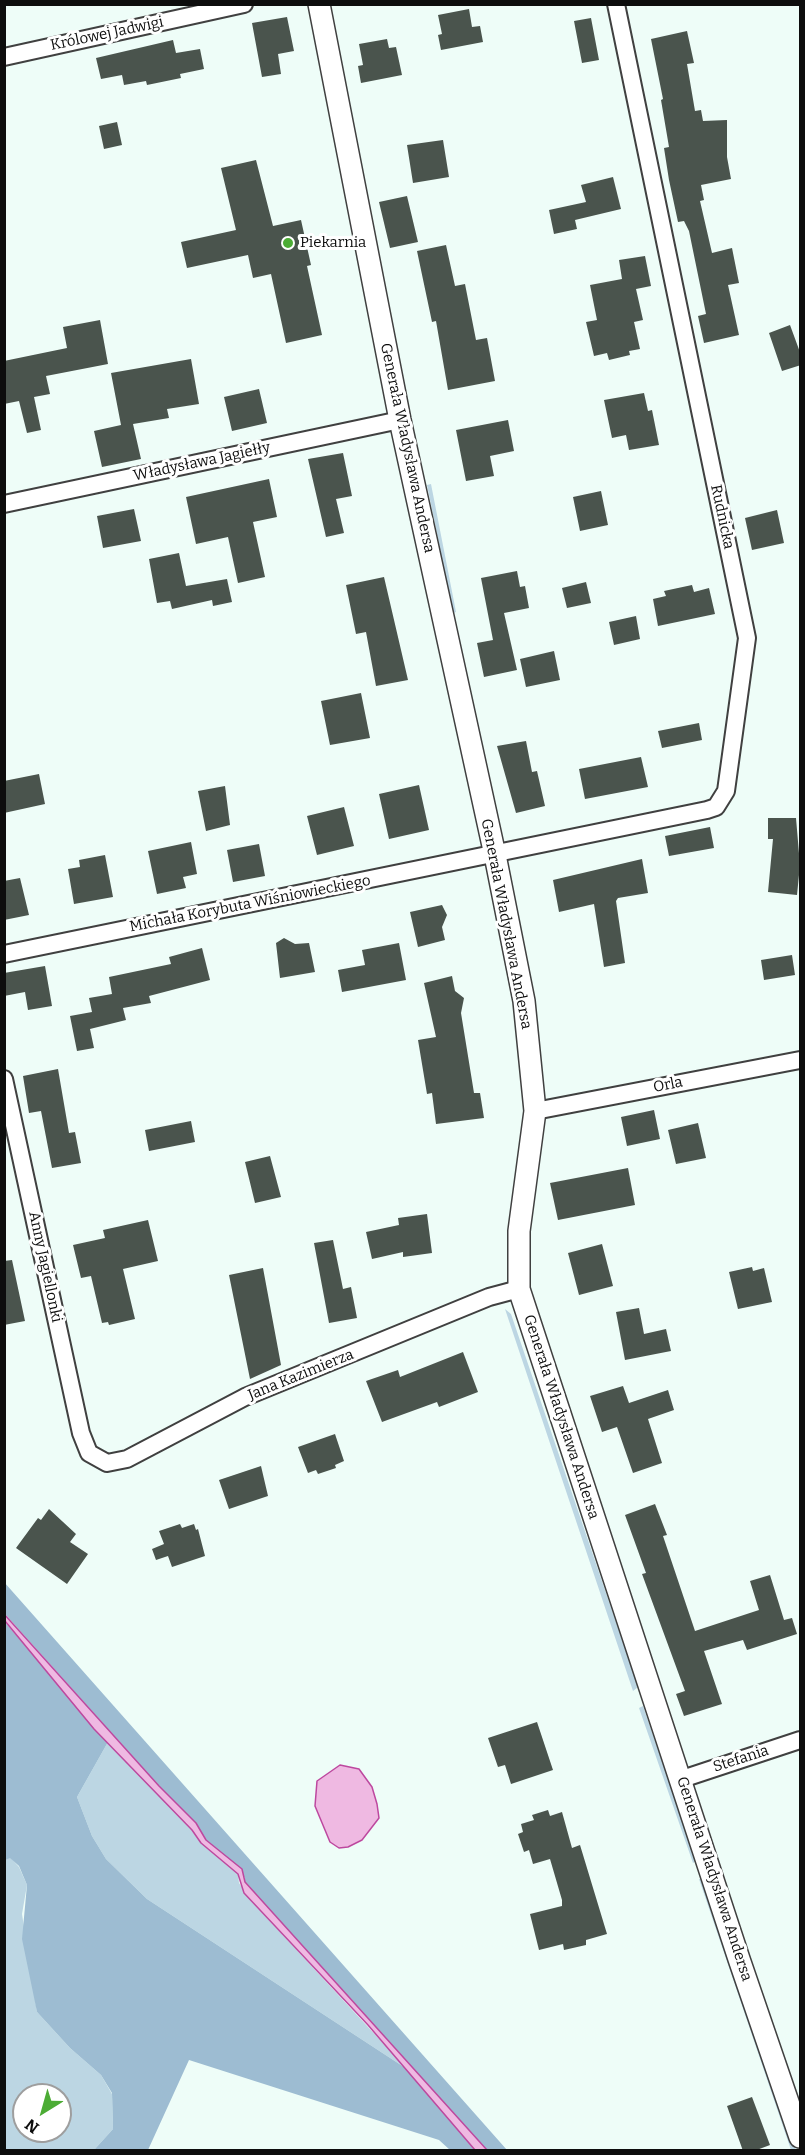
<!DOCTYPE html>
<html>
<head>
<meta charset="utf-8">
<style>
	body { margin:0 }
	#map { position:relative; width:805px; height:2155px; overflow:hidden; background:#eefdf8; font-family:Bitter,serif }
	canvas { display:block }
	.frame { position:absolute; inset:0; border:6px solid #0d0d0d; pointer-events:none }
	.north { position:absolute; left:12px; top:2083px; width:60px; height:60px; box-sizing:border-box; background:#fff; border:2px solid #9e9e9e; border-radius:50%; rotate:217deg; font-size:16px; font-weight:700; line-height:24px; text-align:center; color:#0d0d0d }
	.north::after { content:''; display:block; margin:auto; width:21px; height:27px; background:#4cac35; clip-path:polygon(50% 0,100% 100%,50% 72%,0 100%) }
</style>
</head>
<body>
<div id="map">
<canvas width="805" height="2155"></canvas>
<div class="frame"></div>
<div class="north">N</div>
</div>
<script>
const context = document.querySelector('canvas').getContext('2d');
context.lineJoin = 'round';
function fillPath(path, color) {
  context.fillStyle = color;
  context.fill(path, 'evenodd');
}
function poly(rows) {
  const path = new Path2D();
  for (const r of rows) {
    path.moveTo(r[0], r[1]);
    for (let i = 2; i < r.length; i += 2) path.lineTo(r[i], r[i + 1]);
  }
  return path;
}
function stroke(path, color, width, dash) {
  context.strokeStyle = color;
  context.lineWidth = width;
  context.lineCap = dash ? 'butt' : 'round';
  context.setLineDash(dash || []);
  context.stroke(path);
}
function write(font, color, halo, rows, align = 'center') {
  context.font = font + ' Bitter,serif';
  context.lineWidth = 6;
  context.setLineDash([]);
  context.textBaseline = 'middle';
  context.strokeStyle = halo;
  context.fillStyle = color;
  for (const [text, x, y, turn = 0] of rows) {
    context.save();
    context.translate(x, y);
    context.rotate((+turn || 0) * Math.PI / 180);
    context.textAlign = isNaN(turn) ? turn : align;
    if (halo) context.strokeText(text, 0, 0);
    context.fillText(text, 0, 0);
    context.restore();
  }
}
const green = poly([
	[431,484,456,612,453,613,427,485],
	[505,1309,511,1314,638,1687,633,1691],
	[643,1706,696,1861,693,1863,639,1708],
	[108,1742,192,1830,201,1843,238,1874,239,1883,253,1903,407,2069,147,1899,106,1859,92,1836,77,1797],
	[10,1857,19,1867,27,1885,22,1914,37,2012,70,2048,101,2075,112,2094,113,2129,94,2150,5,2150,4,1860],
	[24,2095,60,2095,60,2131,24,2131],
	[699,1879,703,1879,796,2150,791,2150]
]);
const forest = poly([
	[4,1582,507,2150,487,2150,245,1882,245,1878,206,1840,196,1823,159,1786,5,1614],
	[4,1621,108,1742,77,1797,92,1836,106,1859,147,1899,407,2069,475,2150,450,2150,439,2140,189,2060,148,2150,94,2150,113,2129,112,2093,101,2075,70,2048,37,2012,22,1939,27,1885,19,1866,10,1858,5,1860]
]);
const water = poly([
	[4,1614,159,1786,196,1823,206,1840,242,1869,245,1882,487,2150,475,2150,368,2025,244,1893,238,1874,201,1843,192,1830,94,1729,5,1621,4,1614],
	[340,1765,359,1769,372,1787,377,1804,379,1818,362,1840,348,1847,339,1848,330,1842,315,1806,317,1781,340,1765]
]);
const building = poly([
	[469,9,472,27,480,26,483,42,441,50,438,35,442,34,438,15],
	[287,17,294,51,278,54,281,74,262,77,252,23],
	[591,18,599,60,582,63,574,21],
	[687,31,694,63,687,64,695,111,701,110,703,121,727,120,727,157,731,179,701,185,704,200,700,201,712,253,732,248,739,283,728,285,739,335,704,343,698,316,706,314,689,231,684,221,678,222,669,180,664,148,669,147,661,100,663,99,651,39],
	[387,39,389,48,396,47,402,75,361,83,358,66,363,65,359,44],
	[173,40,176,53,200,49,204,69,180,74,181,78,147,85,146,81,124,85,122,75,101,79,96,58],
	[117,122,122,145,104,149,99,126],
	[443,140,449,177,413,183,407,145],
	[256,160,273,226,301,220,311,265,307,266,322,335,286,343,271,274,253,278,248,255,187,268,181,242,236,230,221,168],
	[613,177,621,209,575,220,577,229,554,234,549,210,586,202,581,185],
	[407,196,418,242,390,248,379,202],
	[446,245,455,286,465,284,476,340,487,338,495,381,448,390,436,321,432,322,417,251],
	[645,256,651,286,636,289,643,320,634,322,640,349,629,351,630,355,609,360,607,353,594,356,586,322,597,320,590,285,622,279,619,260],
	[100,320,108,364,46,376,50,394,34,397,41,430,27,433,19,401,4,404,4,361,67,348,63,327],
	[790,325,801,355,801,365,782,371,769,333],
	[191,359,199,404,167,409,169,418,133,424,141,459,102,467,94,431,121,425,111,373],
	[259,389,267,423,232,431,224,397],
	[644,393,648,411,652,410,659,445,629,450,626,435,612,438,604,400],
	[508,420,514,451,490,456,494,476,466,481,456,430],
	[343,453,352,496,336,499,344,533,326,537,308,459],
	[269,479,277,517,253,522,265,577,238,583,228,537,196,544,186,497],
	[601,491,608,525,580,531,573,497],
	[134,509,141,541,103,548,97,516],
	[777,510,784,543,752,550,745,518],
	[179,553,186,586,227,579,232,602,213,606,212,600,172,609,170,601,157,603,149,559],
	[517,571,520,587,525,586,529,608,504,613,517,670,484,677,477,643,493,640,481,578],
	[384,577,408,680,376,686,366,632,356,634,346,585],
	[586,582,591,603,567,608,562,588],
	[692,585,694,592,709,588,715,614,658,626,653,599,666,596,664,591],
	[636,616,640,639,614,645,609,622],
	[554,651,560,680,526,687,520,659],
	[361,693,370,738,330,745,321,701],
	[699,723,702,740,662,748,658,731],
	[526,741,532,772,537,771,545,806,516,813,497,746],
	[641,757,648,787,585,799,579,769],
	[39,774,45,804,4,813,4,781],
	[419,785,429,830,389,839,379,794],
	[225,786,230,825,206,831,198,791],
	[344,807,354,846,317,855,307,816],
	[768,818,796,818,800,865,797,895,768,892,773,839,768,839],
	[710,827,714,848,669,856,665,836],
	[191,842,197,874,183,877,186,888,157,894,148,851],
	[259,844,265,876,233,882,227,850],
	[105,855,113,897,74,904,68,869,80,867,79,860],
	[642,859,648,893,618,898,616,901,625,963,604,967,594,904,559,912,553,880],
	[20,878,29,915,4,920,4,881],
	[442,905,447,915,442,927,445,940,418,947,410,912],
	[284,938,295,944,309,943,315,972,280,978,276,943],
	[399,943,406,980,342,992,338,970,365,965,362,950],
	[202,948,210,980,149,996,151,1003,123,1008,126,1020,90,1029,94,1048,77,1051,70,1016,92,1012,89,998,112,994,109,977,171,964,169,957],
	[792,955,795,975,764,980,761,960],
	[45,966,52,1006,28,1010,25,992,4,996,4,973],
	[452,976,455,991,464,998,461,1013,474,1093,480,1093,484,1118,436,1124,432,1093,427,1094,418,1040,436,1037,424,983],
	[58,1069,69,1133,75,1132,81,1163,52,1168,41,1111,29,1113,23,1076],
	[654,1110,660,1139,627,1146,621,1117],
	[191,1121,195,1142,149,1151,145,1130],
	[698,1123,706,1158,676,1164,668,1130],
	[270,1156,281,1197,255,1203,245,1162],
	[628,1168,635,1205,558,1220,550,1183],
	[427,1214,432,1253,403,1257,403,1252,372,1259,366,1232,399,1225,398,1218],
	[148,1220,158,1261,123,1269,135,1319,109,1325,108,1322,102,1323,91,1276,81,1278,73,1245,105,1238,103,1230],
	[333,1240,343,1289,351,1287,357,1318,329,1323,314,1243],
	[602,1244,613,1286,579,1295,568,1253],
	[12,1260,25,1321,4,1325,4,1261],
	[752,1267,753,1271,764,1268,772,1302,738,1309,729,1272],
	[263,1268,281,1365,250,1379,229,1275],
	[639,1308,644,1334,666,1329,671,1351,625,1360,616,1312],
	[463,1352,478,1392,439,1407,437,1402,382,1422,366,1381,398,1370,400,1377],
	[623,1386,629,1403,668,1390,674,1410,648,1419,662,1463,633,1473,617,1427,602,1432,590,1396],
	[335,1434,344,1461,335,1465,336,1468,318,1474,316,1470,308,1473,298,1447],
	[261,1466,268,1496,229,1509,219,1480],
	[655,1504,667,1535,663,1536,695,1631,759,1610,750,1581,770,1575,784,1620,792,1618,797,1634,747,1650,743,1640,704,1651,722,1704,684,1716,676,1694,685,1691,642,1574,646,1573,625,1515],
	[49,1509,76,1534,70,1542,88,1554,67,1584,16,1548,38,1518,41,1520],
	[180,1524,182,1528,194,1524,196,1530,198,1529,205,1556,172,1567,168,1556,156,1560,152,1549,164,1544,159,1531],
	[537,1722,553,1770,511,1784,505,1765,498,1767,488,1738],
	[548,1810,550,1816,562,1812,572,1848,580,1845,607,1934,586,1940,586,1945,564,1950,563,1944,539,1950,530,1914,562,1906,562,1900,550,1859,533,1864,529,1850,524,1852,518,1834,523,1832,521,1824,534,1820,532,1815],
	[752,2097,770,2145,754,2151,743,2151,727,2106]
]);
const minor = poly([
	[4,57,244,4],
	[4,504,400,420],
	[4,954,707,810,716,807,726,791,747,638,616,4],
	[4,1079,81,1433,89,1453,107,1463,127,1459,245,1397,489,1297,519,1289],
	[535,1111,800,1060],
	[682,1779,800,1740]
]);
const tertiary = poly([
	[319,4,400,420,495,855,524,1001,535,1111,519,1231,519,1289,739,1959,800,2137]
]);
const markers = [
	[288,243,6,"#4cac35"]
];
const streetNames = [
	["Królowej Jadwigi",107,34,-12],
	["Generała Władysława Andersa",407,448,78],
	["Władysława Jagiełły",202,462,-12],
	["Rudnicka",722,517,78],
	["Michała Korybuta Wiśniowieckiego",250,904,-11],
	["Generała Władysława Andersa",506,924,79],
	["Orla",668,1085,-11],
	["Anny Jagiellonki",45,1267,78],
	["Jana Kazimierza",301,1375,-22],
	["Generała Władysława Andersa",561,1417,72],
	["Stefania",741,1759,-18],
	["Generała Władysława Andersa",714,1879,72]
];
const poiNames = [
	["Piekarnia",300,243]
];
fillPath(green, '#bcd6e3');
fillPath(forest, '#9dbcd2');
fillPath(water, '#efb9e2');
stroke(water, '#bd489f', 1.5);
fillPath(building, '#4a544d');
stroke(minor, '#404040', 20);
stroke(tertiary, '#404040', 24);
stroke(minor, '#fff', 16);
stroke(tertiary, '#fff', 21);
for (const [x, y, r, color] of markers) {
  const dot = new Path2D();
  dot.arc(x, y, r, 0, 2 * Math.PI);
  context.fillStyle = color;
  context.fill(dot);
  stroke(dot, '#fff', 2);
}
write('15px', '#0d0d0d', '#fff', streetNames);
write('15px', '#0d0d0d', '#fff', poiNames, 'left');
</script>
</body>
</html>
